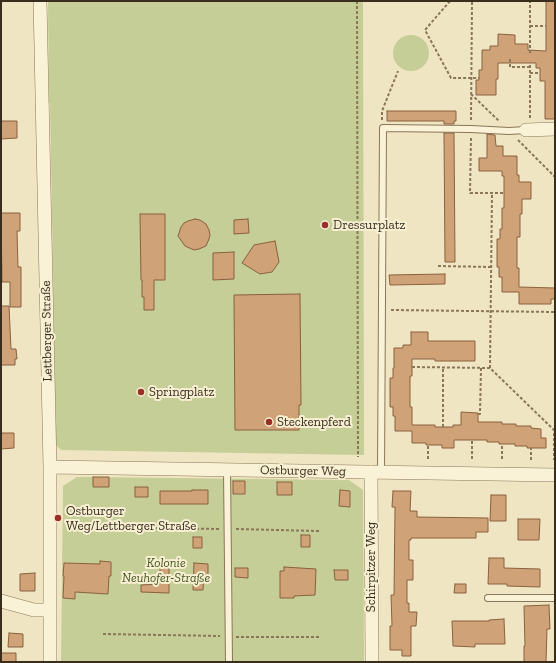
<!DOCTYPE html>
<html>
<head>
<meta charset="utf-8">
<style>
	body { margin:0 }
	#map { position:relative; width:556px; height:663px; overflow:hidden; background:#efe5c3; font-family:"Zilla Slab",serif }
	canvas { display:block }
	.frame { position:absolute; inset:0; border:2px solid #392d1e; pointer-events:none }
</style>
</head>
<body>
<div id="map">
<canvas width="556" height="663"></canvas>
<div class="frame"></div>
</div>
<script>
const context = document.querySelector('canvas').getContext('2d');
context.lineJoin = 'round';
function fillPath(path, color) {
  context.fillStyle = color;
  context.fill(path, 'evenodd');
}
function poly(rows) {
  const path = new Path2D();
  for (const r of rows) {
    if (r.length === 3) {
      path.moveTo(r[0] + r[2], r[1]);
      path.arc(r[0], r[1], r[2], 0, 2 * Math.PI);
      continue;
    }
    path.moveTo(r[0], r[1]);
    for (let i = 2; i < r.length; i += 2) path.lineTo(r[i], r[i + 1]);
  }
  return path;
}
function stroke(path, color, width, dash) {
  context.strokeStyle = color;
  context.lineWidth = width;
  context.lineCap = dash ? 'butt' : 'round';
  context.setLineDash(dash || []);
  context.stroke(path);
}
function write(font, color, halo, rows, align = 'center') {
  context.font = font + ' "Zilla Slab",serif';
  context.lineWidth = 4;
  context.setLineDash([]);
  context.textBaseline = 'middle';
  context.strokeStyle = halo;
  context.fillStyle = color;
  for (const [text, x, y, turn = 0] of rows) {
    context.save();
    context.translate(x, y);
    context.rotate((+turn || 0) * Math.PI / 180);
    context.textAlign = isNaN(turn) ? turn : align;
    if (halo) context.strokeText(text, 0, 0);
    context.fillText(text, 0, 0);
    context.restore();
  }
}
const green = poly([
	[48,1,363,1,364,455,61,450,56,445,50,103,49,102],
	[411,53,18],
	[77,477,349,480,363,490,364,662,61,662,63,486]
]);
const building = poly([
	[546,1,555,1,555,119,545,119,545,81,540,81,540,68,536,68,536,63,498,63,498,79,496,79,496,95,476,95,476,80,479,80,479,70,482,70,482,50,490,50,490,46,498,46,498,34,515,35,515,44,528,44,528,50,546,51,546,1],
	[387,111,456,111,456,121,454,121,454,124,444,124,444,121,387,121,387,111],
	[1,121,17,121,17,138,1,139,1,121],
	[444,133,454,133,455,262,445,262,444,133],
	[487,134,495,135,496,146,503,146,503,156,517,156,517,175,519,175,519,182,531,182,531,199,522,199,522,214,520,214,520,237,517,237,517,268,519,268,519,287,555,288,555,299,551,299,551,304,519,304,519,292,502,292,502,277,499,277,499,267,497,267,497,239,500,239,500,229,502,229,502,208,504,208,504,176,502,176,502,171,479,171,479,158,487,158,487,134],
	[1,213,20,213,20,231,17,231,18,267,21,267,21,307,10,307,10,282,2,282,1,213],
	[140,214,165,214,165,280,154,280,154,310,144,310,144,297,142,297,142,280,141,280,140,214],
	[195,219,200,220,206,224,209,230,210,235,209,239,206,246,199,249,194,250,185,246,178,236,181,227,184,223,188,221,195,219],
	[248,219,249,233,234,234,234,220,248,219],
	[275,241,279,262,272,272,260,274,242,263,254,245,275,241],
	[234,252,234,279,213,280,213,253,234,252],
	[445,274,445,284,390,285,389,275,445,274],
	[300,294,301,405,299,405,299,430,235,430,234,295,300,294],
	[1,306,9,306,11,349,16,349,17,359,15,359,15,365,1,365,1,306],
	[411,332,428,332,428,341,475,341,475,361,435,361,435,359,412,359,412,376,410,376,410,407,412,407,412,425,435,425,435,427,453,427,453,425,461,425,461,412,478,413,478,422,502,422,502,424,516,424,516,426,531,426,531,428,541,429,541,438,546,438,546,448,527,448,527,446,515,446,515,444,499,444,499,442,487,442,487,440,454,440,454,448,442,448,442,445,426,445,426,443,412,443,412,431,395,431,395,416,393,416,393,407,390,407,390,378,393,378,393,368,394,368,394,348,403,348,403,345,411,345,411,332],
	[1,433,14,433,14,448,1,449,1,433],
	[93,477,109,477,109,487,93,487,93,477],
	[233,481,245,481,245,494,233,494,233,481],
	[277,482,292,482,292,495,277,495,277,482],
	[135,487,148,487,148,497,135,497,135,487],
	[192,490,208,490,208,504,160,504,160,491,192,491,192,490],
	[340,490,350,491,350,507,339,506,340,490],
	[393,491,411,491,410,511,417,511,417,517,488,518,488,532,476,532,476,538,411,538,411,540,409,540,409,560,413,560,413,580,407,580,407,603,409,603,409,612,417,612,416,626,411,626,411,656,402,656,402,650,390,650,390,626,392,626,391,595,394,595,395,507,392,507,393,491],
	[491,495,506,495,506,521,490,521,491,495],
	[518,519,540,519,539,540,518,540,518,519],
	[301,535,310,535,310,547,301,547,301,535],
	[193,537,202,537,202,548,193,548,193,537],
	[489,558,504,558,504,568,540,569,540,587,507,586,507,584,488,584,489,558],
	[100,561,111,562,111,576,109,576,108,594,75,592,75,599,63,598,64,576,63,576,64,563,100,564,100,561],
	[160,561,169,561,169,593,141,592,141,585,160,584,160,561],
	[194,563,208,564,208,575,204,575,203,590,193,590,194,563],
	[284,567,316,569,315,595,294,596,294,598,280,598,280,571,284,571,284,567],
	[235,568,248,568,248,578,235,577,235,568],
	[334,570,348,570,348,580,335,580,334,570],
	[35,573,35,591,20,591,20,574,35,573],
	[455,584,466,584,466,593,454,593,455,584],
	[549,605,550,629,547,629,546,662,524,662,524,646,525,646,524,606,549,605],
	[504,619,505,644,475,644,475,647,453,646,452,621,489,621,489,620,504,619],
	[9,633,23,634,23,647,8,647,9,633],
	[1,653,16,653,16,662,1,662,1,653]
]);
const path = poly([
	[357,1,358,457],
	[450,1,425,30,451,78,479,78],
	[530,26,546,26],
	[530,53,530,1],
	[510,59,510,67,530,67],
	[530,73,540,73],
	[471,94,499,121],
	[530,118,530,63],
	[382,120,382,111,398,71],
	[471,120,472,1],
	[471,138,470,193,504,193],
	[518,140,555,177],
	[438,266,491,267],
	[391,310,555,312],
	[412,367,490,368,554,430,554,460],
	[490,368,492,193],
	[478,414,480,414,481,368],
	[443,427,443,368],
	[428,459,428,445],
	[472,459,472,440],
	[502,459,502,444],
	[531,460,531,448],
	[96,527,219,529],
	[236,529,319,531],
	[103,634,220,636],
	[236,637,321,637]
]);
const service = poly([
	[227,470,229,662],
	[381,472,383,128,471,129,509,131,526,130],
	[488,598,555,598]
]);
const minor = poly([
	[40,1,50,467,50,662],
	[526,130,555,129],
	[50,467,555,475],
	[371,472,372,662],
	[1,601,34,610,50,610]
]);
const markers = [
	[325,225,4,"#9b2e27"],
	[141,392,4,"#9b2e27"],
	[269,422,4,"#9b2e27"],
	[58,518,4,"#9b2e27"]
];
const poiNames = [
	["Dressurplatz",333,225],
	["Springplatz",149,392],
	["Steckenpferd",277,422],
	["Ostburger",66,511],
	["Weg/Lettberger Straße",66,526]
];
const streetNames = [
	["Lettberger Straße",47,331,-91],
	["Ostburger Weg",303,471,1],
	["Schirpitzer Weg",371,567,-90]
];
const parkNames = [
	["Kolonie",166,563],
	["Neuhofer-Straße",166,578]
];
fillPath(green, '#c4ce96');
fillPath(building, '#cfa277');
stroke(building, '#8a613e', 1);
stroke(service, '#8a7659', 8);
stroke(minor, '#8a7659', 14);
stroke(path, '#8a7659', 2, [3, 2]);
stroke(service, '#faf2d6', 6);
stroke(minor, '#faf2d6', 13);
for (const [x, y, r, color] of markers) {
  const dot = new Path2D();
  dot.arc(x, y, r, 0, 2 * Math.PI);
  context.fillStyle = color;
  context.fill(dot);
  stroke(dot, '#f7efd2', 1.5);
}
write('13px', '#392d1e', '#f7efd2', poiNames, 'left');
write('13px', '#392d1e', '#f7efd2', streetNames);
write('italic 13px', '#465723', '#f7efd2', parkNames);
</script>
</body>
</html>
